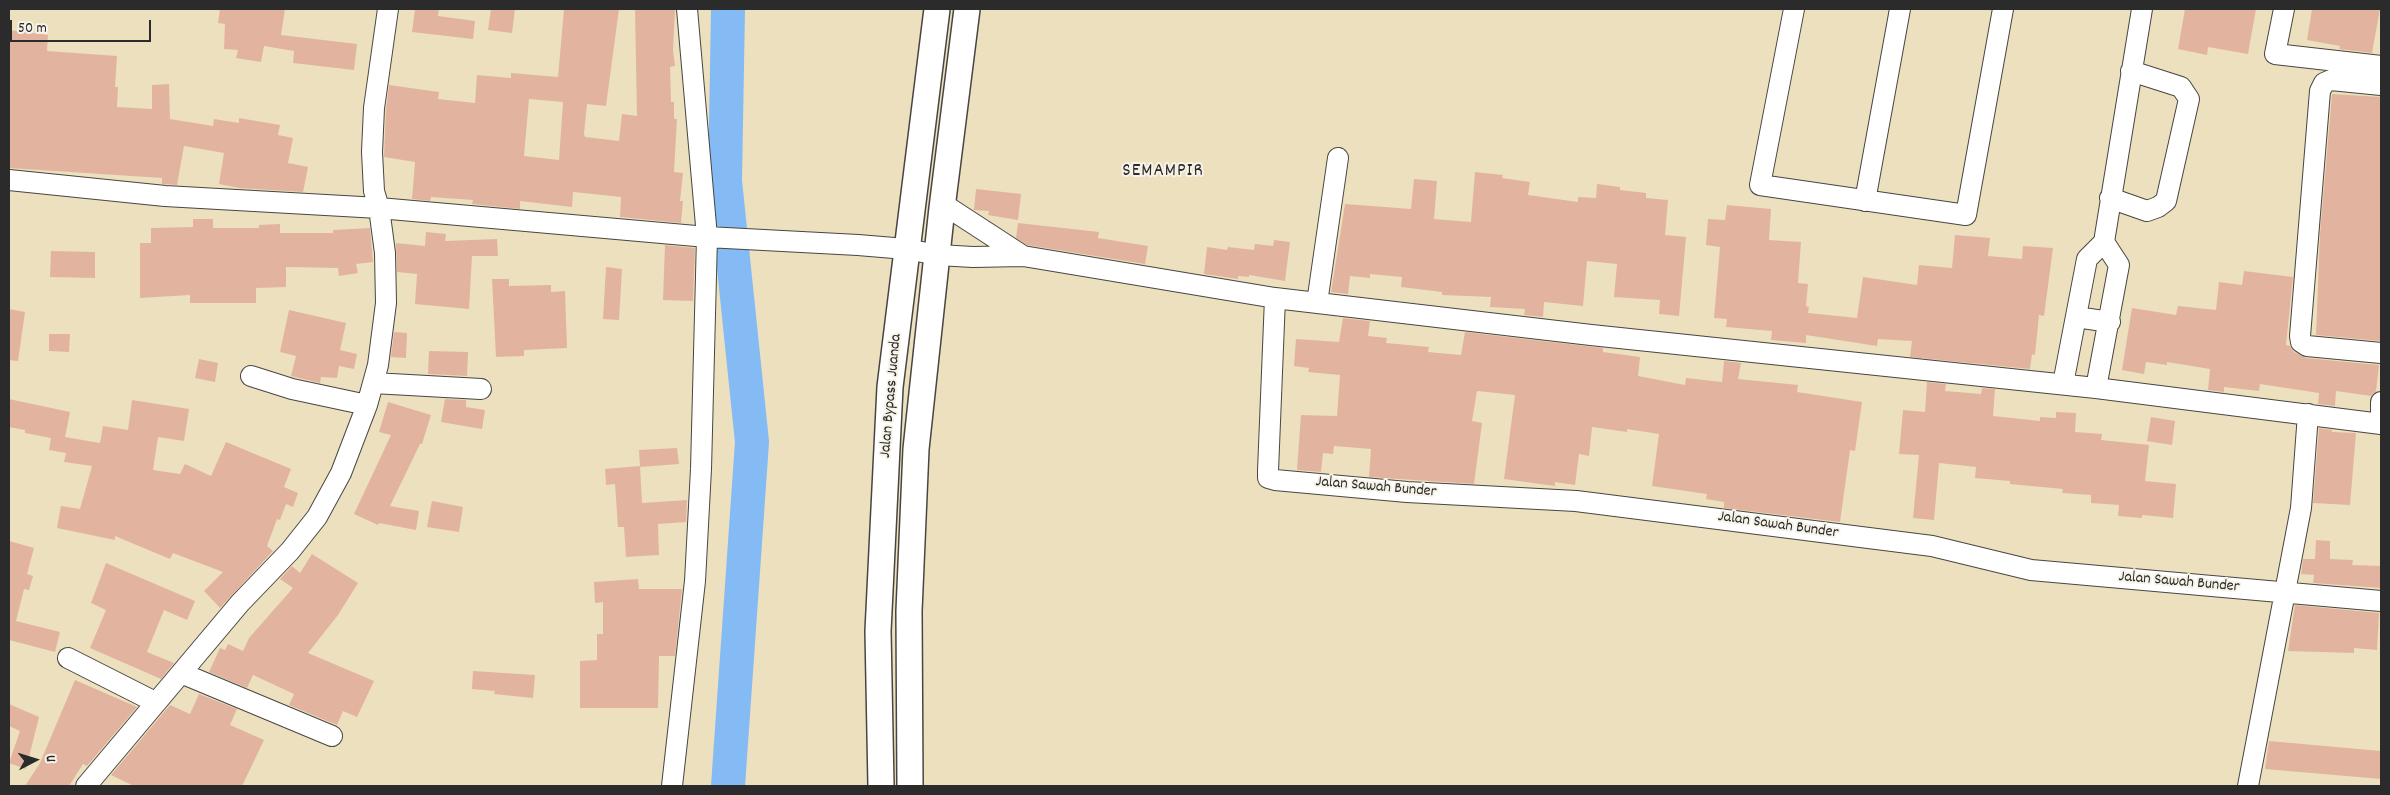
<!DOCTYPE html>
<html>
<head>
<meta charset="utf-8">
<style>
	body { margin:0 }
	#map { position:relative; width:2390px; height:795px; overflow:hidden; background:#ece0bf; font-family:Dekko,sans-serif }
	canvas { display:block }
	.frame { position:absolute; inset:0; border:10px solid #2b2b2b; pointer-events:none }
	.north { position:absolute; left:10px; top:735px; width:50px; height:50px; -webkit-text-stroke:4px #f7f3e8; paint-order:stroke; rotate:85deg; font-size:14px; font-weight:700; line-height:20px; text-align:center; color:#2b2b2b }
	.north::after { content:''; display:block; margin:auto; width:18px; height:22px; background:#2b2b2b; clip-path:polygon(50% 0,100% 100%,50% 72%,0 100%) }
	.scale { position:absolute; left:10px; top:20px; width:141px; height:22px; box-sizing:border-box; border:2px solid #2b2b2b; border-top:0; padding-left:6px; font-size:15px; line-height:18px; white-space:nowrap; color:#2b2b2b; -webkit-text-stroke:4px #f7f3e8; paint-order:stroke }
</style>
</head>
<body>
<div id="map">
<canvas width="2390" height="795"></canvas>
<div class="frame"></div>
<div class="north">U</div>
<div class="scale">50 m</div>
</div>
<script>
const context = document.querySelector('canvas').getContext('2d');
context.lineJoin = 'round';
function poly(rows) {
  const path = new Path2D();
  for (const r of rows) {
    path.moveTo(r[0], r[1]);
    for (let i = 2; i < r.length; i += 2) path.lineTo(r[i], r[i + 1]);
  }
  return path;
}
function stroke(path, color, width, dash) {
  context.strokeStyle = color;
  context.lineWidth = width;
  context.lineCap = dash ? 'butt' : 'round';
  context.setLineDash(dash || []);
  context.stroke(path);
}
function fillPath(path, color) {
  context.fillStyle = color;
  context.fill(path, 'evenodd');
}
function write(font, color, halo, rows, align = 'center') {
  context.font = font + ' Dekko,sans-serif';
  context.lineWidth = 4;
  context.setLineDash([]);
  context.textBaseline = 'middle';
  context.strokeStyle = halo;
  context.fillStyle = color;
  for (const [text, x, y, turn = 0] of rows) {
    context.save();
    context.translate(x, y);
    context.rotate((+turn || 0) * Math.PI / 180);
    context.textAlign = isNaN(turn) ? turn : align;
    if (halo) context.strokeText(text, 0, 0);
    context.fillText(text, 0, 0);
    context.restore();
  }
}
const river = poly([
	[728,9,725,181,752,442,728,786]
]);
const building = poly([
	[220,9,285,9,281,35,357,44,354,70,293,63,294,51,264,46,261,62,236,58,238,50,224,49,225,24,218,23],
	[415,9,439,9,438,16,475,21,473,39,412,32],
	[491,9,515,9,512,33,488,30],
	[564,9,619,9,606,106,587,104,584,134,585,137,619,141,622,114,637,116,635,9,675,9,673,50,675,66,670,67,671,102,674,102,674,119,677,119,674,172,683,173,680,201,683,201,681,223,620,217,621,197,573,192,572,207,520,201,520,209,472,204,473,200,431,197,430,201,412,199,415,162,384,157,386,109,389,85,439,92,438,99,475,103,477,75,511,78,511,73,558,77],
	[529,99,563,102,559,160,524,156],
	[2185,9,2256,9,2248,54,2208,47,2207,55,2178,49],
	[2312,9,2380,9,2372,53,2339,49,2340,46,2307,40],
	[9,30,48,35,47,51,117,56,115,87,118,87,117,107,152,109,152,85,169,84,170,119,213,126,214,119,239,123,239,118,280,125,278,135,293,138,288,163,308,167,303,192,239,188,219,184,224,153,184,146,177,185,162,184,162,178,9,168],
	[2332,94,2381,97,2380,341,2316,335,2320,234],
	[1475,172,1503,175,1502,178,1530,182,1528,195,1578,202,1578,197,1596,198,1597,184,1620,187,1620,190,1646,193,1646,198,1668,200,1665,235,1686,237,1679,316,1659,314,1660,300,1614,297,1617,264,1587,261,1583,306,1544,302,1543,317,1524,315,1525,309,1490,307,1491,297,1442,295,1442,292,1401,287,1402,277,1370,274,1370,278,1350,276,1348,294,1331,292,1345,204,1411,209,1414,179,1437,181,1434,219,1471,222],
	[976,189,1021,194,1018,220,988,215,989,211,974,210],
	[1727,205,1771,209,1769,240,1801,242,1798,283,1808,284,1806,306,1809,307,1808,313,1857,318,1863,277,1917,285,1919,265,1952,268,1955,235,1990,238,1988,256,2022,259,2023,246,2053,248,2044,316,2039,315,2035,355,2032,354,2030,369,1910,357,1912,341,1878,339,1877,346,1806,335,1806,343,1771,340,1772,331,1726,327,1727,319,1714,318,1720,247,1706,245,1708,219,1725,220],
	[193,219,213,219,213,228,259,228,259,225,280,224,280,233,333,233,333,230,370,228,373,262,356,264,358,273,339,276,338,268,286,267,286,287,256,288,256,303,190,303,190,295,140,298,140,243,151,243,151,228,193,227],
	[1018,223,1099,232,1098,238,1148,246,1145,264,1027,245,1016,238],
	[426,232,446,234,445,241,497,239,498,256,472,256,469,309,415,304,417,274,397,272,396,243,425,246],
	[1274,240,1290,242,1285,281,1249,275,1249,277,1238,276,1238,279,1204,274,1207,247,1227,250,1228,247,1254,250,1255,244,1273,246],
	[665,245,695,248,693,301,663,300],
	[51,251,95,252,95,278,50,277],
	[606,267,622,269,619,320,603,319],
	[2244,271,2293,277,2286,345,2290,346,2294,352,2306,358,2379,365,2376,391,2371,396,2336,391,2335,406,2318,404,2319,393,2260,384,2259,391,2224,387,2224,392,2208,390,2210,369,2167,362,2167,365,2146,362,2144,374,2122,370,2132,308,2176,315,2178,306,2216,310,2219,282,2242,285],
	[492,279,509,279,509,286,551,285,551,292,565,291,567,348,524,350,524,356,496,357],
	[9,309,25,312,18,361,9,360],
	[289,310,346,323,340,350,357,354,354,369,339,366,337,378,321,377,320,383,291,376,296,356,280,352],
	[1343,318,1370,321,1368,336,1387,338,1386,343,1429,347,1428,352,1461,355,1465,332,1603,348,1603,352,1640,357,1638,376,1685,385,1686,378,1722,382,1724,361,1741,363,1738,379,1798,385,1797,392,1862,402,1855,451,1850,450,1840,522,1724,508,1724,502,1706,499,1707,494,1652,486,1659,434,1627,429,1627,432,1592,427,1589,456,1579,454,1575,485,1555,482,1555,486,1504,479,1515,395,1477,391,1472,421,1482,423,1474,484,1369,477,1371,449,1334,446,1333,454,1323,453,1321,472,1297,470,1301,415,1337,416,1340,375,1308,372,1309,368,1294,366,1296,339,1339,342],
	[394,332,407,333,406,358,391,357],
	[49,334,70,334,69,352,49,351],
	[429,351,468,352,467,376,428,374],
	[199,359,218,363,215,382,195,378],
	[1927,382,1946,384,1945,391,1981,394,1982,388,1995,389,1993,416,2040,421,2040,417,2056,418,2056,412,2076,413,2075,432,2102,434,2101,440,2149,445,2145,481,2176,484,2173,518,2142,515,2142,518,2118,516,2119,505,2091,503,2091,495,2062,493,2063,489,2010,484,2010,481,1975,478,1976,467,1939,463,1934,520,1913,518,1919,455,1899,454,1903,410,1925,412],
	[9,399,70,412,65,437,100,443,103,426,128,430,132,400,189,409,184,441,158,437,153,470,180,474,185,464,211,476,226,442,291,469,284,487,298,493,293,507,286,504,280,520,277,519,267,546,273,551,220,608,204,591,223,572,173,553,170,559,115,536,115,540,57,528,61,506,80,509,92,466,64,462,66,453,49,450,51,438,25,433,25,430,9,427],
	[445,399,466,400,466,407,485,410,482,429,441,422],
	[388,402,431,415,422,444,420,444,390,506,419,511,416,530,379,523,378,525,354,514,391,435,379,432],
	[2151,417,2175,421,2172,445,2147,441],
	[2319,428,2332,430,2332,432,2356,433,2350,505,2313,503],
	[677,448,679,464,640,467,639,450],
	[640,466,642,503,687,500,686,522,658,524,659,555,626,557,624,527,618,527,615,484,606,485,605,469],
	[432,501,463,507,459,532,427,527],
	[2316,540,2330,541,2330,559,2353,560,2352,565,2381,566,2381,588,2313,583,2314,575,2301,574,2303,559,2315,559],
	[9,541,34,548,27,574,33,576,29,590,24,589,16,621,60,632,55,652,9,640],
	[312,554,358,583,338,615,308,653,374,681,357,717,343,711,337,725,289,705,294,694,253,675,247,688,209,672,220,648,225,650,228,644,243,651,249,638,293,588,280,579,292,566,300,573],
	[106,563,195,601,187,620,164,610,147,652,174,663,161,679,90,648,106,610,91,603],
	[638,579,639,589,682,589,675,656,659,656,658,708,580,708,580,661,597,660,597,634,603,634,603,602,595,603,594,582],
	[2295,605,2379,613,2377,650,2354,648,2354,653,2288,651],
	[473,671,535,675,533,698,494,694,495,691,472,689],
	[75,680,137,707,87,766,83,764,69,786,25,786,40,763],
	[199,694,237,709,230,725,264,740,242,786,134,786,111,775,170,705,190,714],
	[9,704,39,717,26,769,9,763,20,731,9,726],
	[2269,741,2381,751,2381,779,2265,769]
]);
const minor = poly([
	[1794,9,1760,185,1966,215,2003,9],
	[2284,9,2275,54,2381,66],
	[2381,85,2331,80,2324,83,2320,91,2300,336,2301,342,2307,346,2381,353],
	[9,180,165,196,379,208,707,237,858,245,906,249,938,255,973,257,1023,256,1275,298,1591,335,2096,388,2381,424],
	[2110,198,2147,211,2158,207,2166,201,2189,99,2181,87,2131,71],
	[1865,201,1900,9],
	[943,204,1023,256],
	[1275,298,1268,471,1268,478,1275,480,1407,492,1576,501,1932,546,2031,570,2381,601],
	[1317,303,1338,158],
	[2076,317,2110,322],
	[251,376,292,389,367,405],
	[373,383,481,389],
	[2063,384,2087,259,2104,242,2142,9],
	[2096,388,2119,265,2104,242],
	[2381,424,2381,402],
	[68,658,155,702],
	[181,673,332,736],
	[86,786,240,603,290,551,317,517,341,473,367,405,378,365,386,303,385,253,379,208,374,191,372,152,374,108,388,9],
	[672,786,695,581,701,469,707,237,687,9],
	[2248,786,2301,508,2308,414]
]);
const major = poly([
	[881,786,878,631,890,387,937,9],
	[910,786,909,611,916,449,942,208,967,9]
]);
const streetNames = [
	["Jalan Bypass Juanda",892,396,-85],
	["Jalan Sawah Bunder",1376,488,5],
	["Jalan Sawah Bunder",1778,526,8],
	["Jalan Sawah Bunder",2179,583,5]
];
const quarterNames = [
	["SEMAMPIR",1163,172]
];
stroke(river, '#85bbf4', 34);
fillPath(building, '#e2b4a0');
stroke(minor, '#484641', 22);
stroke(major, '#484641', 28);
stroke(minor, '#fff', 20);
stroke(major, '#fff', 25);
write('16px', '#2b2b2b', '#f7f3e8', streetNames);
context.letterSpacing = '1px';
write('19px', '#2b2b2b', '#f7f3e8', quarterNames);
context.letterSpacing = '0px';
</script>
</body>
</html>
